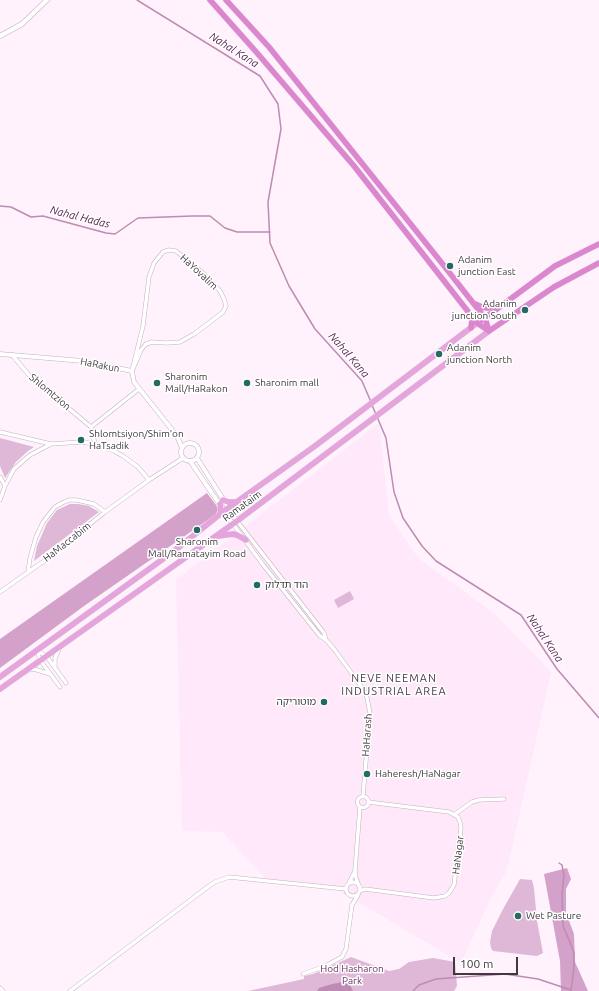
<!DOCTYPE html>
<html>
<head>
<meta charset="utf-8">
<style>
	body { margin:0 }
	#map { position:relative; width:599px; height:991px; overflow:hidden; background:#fff2fc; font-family:Ubuntu,sans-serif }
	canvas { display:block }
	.scale { position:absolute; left:453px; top:957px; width:65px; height:18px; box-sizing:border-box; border:2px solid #403a3f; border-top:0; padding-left:5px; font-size:12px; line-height:14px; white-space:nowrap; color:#403a3f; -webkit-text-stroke:3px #fff; paint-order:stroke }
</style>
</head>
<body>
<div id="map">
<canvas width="599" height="991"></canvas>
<div class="scale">100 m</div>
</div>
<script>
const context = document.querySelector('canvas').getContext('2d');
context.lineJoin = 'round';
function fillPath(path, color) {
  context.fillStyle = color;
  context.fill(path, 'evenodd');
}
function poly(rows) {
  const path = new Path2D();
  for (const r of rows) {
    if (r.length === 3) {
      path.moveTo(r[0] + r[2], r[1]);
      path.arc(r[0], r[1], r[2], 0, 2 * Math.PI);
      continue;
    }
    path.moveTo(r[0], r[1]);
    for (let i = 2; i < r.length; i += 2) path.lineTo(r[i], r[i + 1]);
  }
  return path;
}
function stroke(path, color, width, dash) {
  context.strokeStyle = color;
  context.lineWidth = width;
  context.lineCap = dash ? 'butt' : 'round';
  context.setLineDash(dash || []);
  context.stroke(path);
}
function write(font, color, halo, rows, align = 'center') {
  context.font = font + ' Ubuntu,"Noto Sans Hebrew",sans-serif';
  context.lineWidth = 3;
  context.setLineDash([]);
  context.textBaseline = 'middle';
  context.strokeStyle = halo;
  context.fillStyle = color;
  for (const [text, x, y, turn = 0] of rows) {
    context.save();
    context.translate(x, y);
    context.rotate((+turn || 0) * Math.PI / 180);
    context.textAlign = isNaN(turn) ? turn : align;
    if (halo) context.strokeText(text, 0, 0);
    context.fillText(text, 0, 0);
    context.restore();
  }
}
const built = poly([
	[379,423,389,515,418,558,495,614,551,672,507,870,490,900,461,963,338,890,270,883,222,832,182,831,176,580]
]);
const green = poly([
	[0,438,34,447,28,451,16,462,5,478,0,466],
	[70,504,78,504,89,506,99,512,34,561,37,546,47,523,57,510],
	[350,591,354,599,338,608,334,600],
	[520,879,532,880,534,888,537,921,543,953,537,956,493,951,491,948,490,942,492,931,502,911],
	[351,957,389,971,399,969,409,962,433,958,455,962,457,986,454,991,248,991,304,979,304,976,313,974]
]);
const forest = poly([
	[207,493,216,505,218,510,215,515,84,606,0,668,0,639],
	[567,868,571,879,566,889,566,913,574,934,575,962,588,991,561,991,560,961,544,874]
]);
const water = poly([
	[343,982,350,985,353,991,317,991,319,988,332,984]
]);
const stream = poly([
	[137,0,260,76,278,104,281,129,268,202,270,243,289,286,315,329,362,381,371,402],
	[0,206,11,207,31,217,43,216,106,233,115,234,138,218,192,216,210,216,225,228,237,232,270,232],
	[372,405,386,438,394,492,403,518,422,546,436,561,521,615,557,669,599,718],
	[559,863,562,865,564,876,562,895,563,926,574,952,574,967,571,991],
	[413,991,419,985,436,979,505,974,538,979,571,990]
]);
const minor = poly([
	[169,250,176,251,202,272,220,291,224,299,226,306,223,312,209,323,194,334,180,342,167,343,152,342,146,344,141,350,132,371,143,326,149,277,154,263,163,252,169,250],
	[12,355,29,375,91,427],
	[0,432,51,444,81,442,95,444,114,451,123,456,138,467,149,480],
	[95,444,91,427,139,389],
	[0,477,5,486],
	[0,500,5,486,14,469,30,455,51,444],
	[237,521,324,633,326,640],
	[233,524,264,566,320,636,326,640,334,649,366,693,370,713,363,796],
	[28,572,30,558,36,537,43,522,55,507,62,503,69,500,77,500,94,504,105,512],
	[0,592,44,561,105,512,149,480,183,458],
	[37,650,47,657,66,683],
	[37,650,40,660,60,687],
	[55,667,55,658,59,649],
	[29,670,34,669,50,674],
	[363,802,5.5],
	[455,814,472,802,479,800,504,799],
	[353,889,7],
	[349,883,355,871],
	[359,886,356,878,355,870,360,807],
	[360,891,365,889,434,898,445,896,449,893,454,885,461,828,460,822,458,817,449,812,368,802],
	[303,974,325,966,342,957,346,949,352,905,358,895],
	[0,988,3,991],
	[70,991,209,886,215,882,229,877,346,889]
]);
const tertiary = poly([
	[0,354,83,361,132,371,134,382,177,436,182,448],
	[190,452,9],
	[197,458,237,521],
	[190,461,233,524]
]);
const secondary = poly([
	[0,36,22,24,47,0]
]);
const primary = poly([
	[223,500,228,502,237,502],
	[219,515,221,512,220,504],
	[218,536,233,534,237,535,246,540],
	[0,677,174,551,224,511,315,446,477,323],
	[0,689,237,521,489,331]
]);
const trunk = poly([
	[210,0,258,54,354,166,477,323,489,331],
	[226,0,269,47,441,262,485,318,489,331],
	[473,303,482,307,487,308,499,306],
	[482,320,555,266,599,244],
	[471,328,472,320,471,314],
	[489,331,554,287,599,263]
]);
const markers = [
	[450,266,4,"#236b62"],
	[525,310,4,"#236b62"],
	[439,354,4,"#236b62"],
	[157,383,4,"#236b62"],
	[247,383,4,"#236b62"],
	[81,440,4,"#236b62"],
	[197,530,4,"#236b62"],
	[257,585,4,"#236b62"],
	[324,702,4,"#236b62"],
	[367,774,4,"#236b62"],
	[518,916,4,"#236b62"]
];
const poiNames = [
	["Adanim",458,260],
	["junction East",458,272],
	["Adanim",517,304,"right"],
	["junction South",517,316,"right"],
	["Adanim",447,348],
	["junction North",447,360],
	["Sharonim",165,377],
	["Mall/HaRakon",165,389],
	["Sharonim mall",255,383],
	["Shlomtsiyon/Shim'on",89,434],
	["HaTsadik",89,446],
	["Sharonim",197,542,"center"],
	["Mall/Ramatayim Road",197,554,"center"],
	["הוד תדלוק",265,585],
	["מוטוריקה",316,702,"right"],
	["Haheresh/HaNagar",375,774],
	["Wet Pasture",526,916]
];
const streetNames = [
	["HaYovalim",199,272,43],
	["HaRakun",100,365,11],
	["Shlomtzion",50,392,40],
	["Ramataim",242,506,-36],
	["HaMaccabim",67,542,-38],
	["HaHarash",367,735,-86],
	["HaNagar",458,855,-83]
];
const parkNames = [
	["Hod Hasharon",352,969],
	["Park",352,981]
];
const waterNames = [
	["Nahal Kana",234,50,32],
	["Nahal Hadas",80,217,14],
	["Nahal Kana",349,355,49],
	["Nahal Kana",545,638,56]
];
const neighbourhoodNames = [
	["NEVE NEEMAN",394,678],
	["INDUSTRIAL AREA",394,691]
];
fillPath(built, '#fee8f9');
fillPath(green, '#dfb8d7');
fillPath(forest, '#d4a1ca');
fillPath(water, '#bd8bb3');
stroke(stream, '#bd8bb3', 1.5);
stroke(minor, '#c1b2be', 4.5);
stroke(tertiary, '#c1b2be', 5);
stroke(secondary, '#c1b2be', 5.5);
stroke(primary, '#d9d8d9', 6);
stroke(trunk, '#d9d8d9', 6);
stroke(minor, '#fff', 3.5);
stroke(tertiary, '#fff', 4);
stroke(secondary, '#fff', 4.5);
stroke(primary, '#e5a4dc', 5.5);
stroke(trunk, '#dc86d0', 5.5);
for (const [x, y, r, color] of markers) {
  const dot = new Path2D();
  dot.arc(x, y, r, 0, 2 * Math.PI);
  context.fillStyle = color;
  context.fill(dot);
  stroke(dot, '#fff', 1.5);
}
write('10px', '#403a3f', '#fff', poiNames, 'left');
write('10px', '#403a3f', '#fff', streetNames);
write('10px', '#6b2e62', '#fff', parkNames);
write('italic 11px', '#581c50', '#fff', waterNames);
context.letterSpacing = '1px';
write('11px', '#483c46', '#fff', neighbourhoodNames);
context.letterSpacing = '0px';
</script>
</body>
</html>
